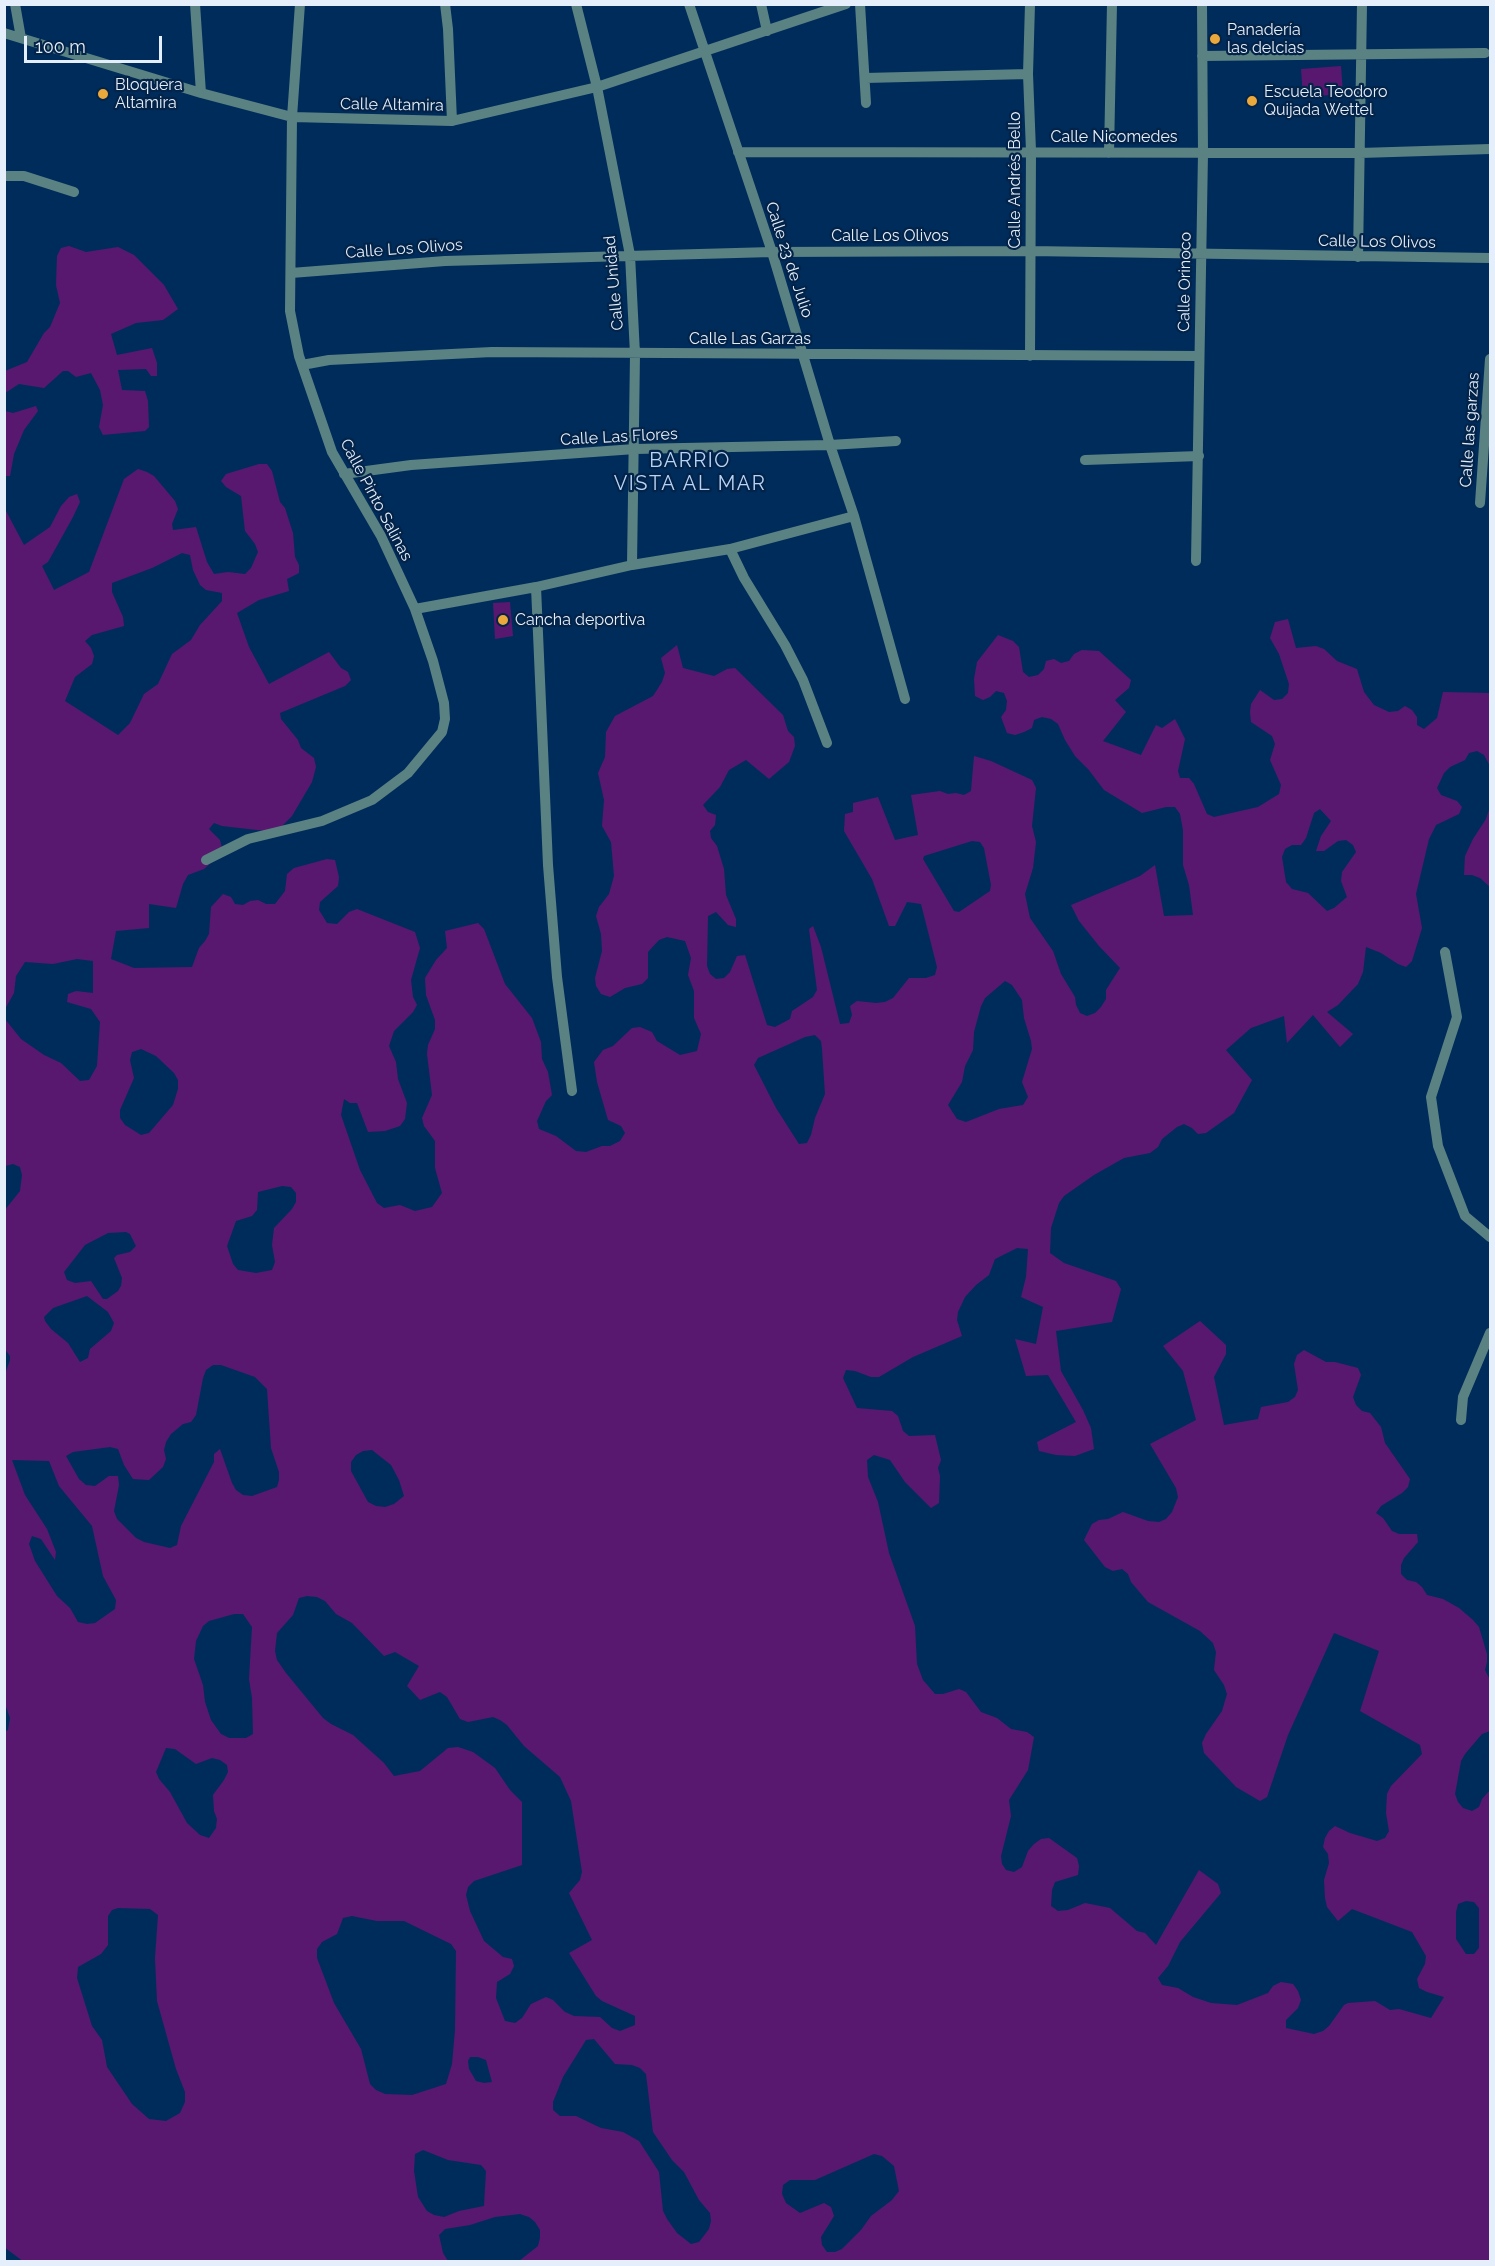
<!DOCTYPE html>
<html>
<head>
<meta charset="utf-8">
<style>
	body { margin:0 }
	#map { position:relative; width:1495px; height:2266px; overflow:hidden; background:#002c5c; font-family:Raleway,sans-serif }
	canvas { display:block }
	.frame { position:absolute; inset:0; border:6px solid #e5effb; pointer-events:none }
	.scale { position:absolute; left:24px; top:36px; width:138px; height:27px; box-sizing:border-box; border:3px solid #e5effb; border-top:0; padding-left:8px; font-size:18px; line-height:21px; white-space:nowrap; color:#e5effb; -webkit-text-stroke:4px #032348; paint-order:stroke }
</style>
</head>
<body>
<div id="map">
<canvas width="1495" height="2266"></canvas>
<div class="frame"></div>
<div class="scale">100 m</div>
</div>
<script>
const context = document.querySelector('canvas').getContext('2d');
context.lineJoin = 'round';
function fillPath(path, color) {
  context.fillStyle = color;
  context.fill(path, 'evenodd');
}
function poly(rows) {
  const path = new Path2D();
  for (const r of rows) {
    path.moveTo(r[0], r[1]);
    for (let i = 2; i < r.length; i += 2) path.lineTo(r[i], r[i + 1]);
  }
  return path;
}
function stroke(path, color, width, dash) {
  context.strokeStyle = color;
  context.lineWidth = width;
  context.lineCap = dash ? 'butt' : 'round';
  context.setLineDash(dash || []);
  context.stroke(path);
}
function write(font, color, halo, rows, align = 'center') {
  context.font = font + ' Raleway,sans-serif';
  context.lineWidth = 4.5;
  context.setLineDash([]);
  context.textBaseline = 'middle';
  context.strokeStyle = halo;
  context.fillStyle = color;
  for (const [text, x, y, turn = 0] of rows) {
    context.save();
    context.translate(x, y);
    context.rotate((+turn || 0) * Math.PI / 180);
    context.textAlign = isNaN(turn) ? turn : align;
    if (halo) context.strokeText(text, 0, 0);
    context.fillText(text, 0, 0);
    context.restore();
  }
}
const green = poly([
	[1341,66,1343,94,1303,97,1301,69],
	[69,246,86,252,118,247,134,255,164,285,178,309,163,320,136,323,111,334,117,355,152,348,157,363,157,376,151,376,146,369,118,370,122,390,145,391,148,401,149,427,145,431,103,435,99,427,103,405,100,390,91,373,76,377,68,371,63,371,44,388,19,384,5,393,5,371,27,362,44,333,50,327,60,303,56,285,57,256,61,248],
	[36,406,38,411,24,430,14,454,10,476,5,476,5,411,13,413],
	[259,464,267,464,272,471,280,502,285,508,293,533,295,557,299,565,299,573,287,579,289,591,259,600,237,613,249,647,269,684,329,652,341,668,348,672,351,680,345,686,280,713,281,719,298,740,301,748,314,758,316,767,312,782,292,816,280,828,266,831,222,826,214,823,209,829,220,840,222,848,219,856,204,869,188,875,183,884,176,908,149,904,149,928,116,931,111,959,134,968,192,967,199,948,205,941,209,934,211,907,223,894,231,897,235,904,243,905,250,901,258,900,266,904,275,904,285,891,287,874,294,868,327,859,335,860,339,877,338,886,320,902,319,910,327,923,337,924,349,912,357,909,415,932,420,948,411,980,413,997,417,1005,413,1012,394,1031,389,1046,396,1062,398,1079,407,1103,405,1119,400,1126,385,1131,368,1132,357,1103,350,1103,344,1099,341,1115,360,1170,377,1203,384,1208,400,1205,415,1211,432,1207,442,1193,435,1168,435,1141,424,1126,422,1118,432,1095,427,1054,428,1045,435,1029,435,1020,426,995,425,978,436,960,447,948,445,931,478,923,484,929,505,984,532,1018,541,1042,542,1059,548,1072,552,1095,546,1101,537,1121,539,1129,556,1136,576,1151,586,1152,602,1146,610,1146,620,1141,625,1133,621,1126,608,1120,597,1082,594,1062,603,1050,613,1046,632,1028,640,1027,652,1032,657,1041,680,1055,697,1051,701,1034,694,1018,694,991,688,975,691,958,685,941,667,937,659,940,648,952,648,978,642,984,625,988,610,997,601,994,596,986,595,978,602,951,601,934,596,916,599,907,609,894,614,876,611,842,602,826,604,800,598,773,605,757,606,732,615,716,653,696,662,682,665,673,661,658,677,645,683,668,714,676,727,669,735,668,783,715,788,731,794,737,795,746,789,762,769,779,746,760,729,770,720,787,703,805,708,812,716,815,715,825,710,831,711,838,717,846,724,869,726,895,736,919,736,927,728,925,716,912,708,916,707,966,710,974,716,979,724,978,730,972,737,956,745,955,767,1025,775,1027,790,1019,792,1011,813,997,817,990,809,929,813,926,821,947,840,1024,849,1023,852,1015,850,1006,857,1001,876,1003,885,1002,893,998,909,978,926,978,935,975,937,967,921,904,907,902,895,926,889,926,872,879,844,831,845,814,853,812,853,803,878,797,895,840,918,835,911,795,940,791,948,794,956,793,964,795,971,791,974,756,991,761,1032,780,1036,788,1032,826,1036,842,1033,868,1025,894,1030,918,1053,951,1061,974,1075,997,1076,1005,1080,1013,1087,1016,1095,1013,1101,1007,1106,999,1106,990,1120,968,1099,946,1079,921,1071,905,1140,876,1155,865,1164,916,1193,915,1189,885,1183,865,1183,830,1180,814,1175,807,1166,807,1142,813,1104,790,1088,769,1075,756,1065,740,1058,724,1051,719,1042,717,1034,720,1032,728,1024,732,1015,735,1007,733,1001,717,1006,710,1007,701,1004,693,996,691,990,697,983,700,975,696,974,679,977,662,998,635,1013,641,1019,647,1023,672,1029,677,1038,675,1044,669,1046,661,1054,659,1061,663,1069,661,1074,654,1082,650,1099,651,1131,680,1129,688,1115,700,1126,712,1103,741,1141,755,1156,725,1162,728,1175,719,1185,739,1178,771,1180,778,1189,778,1194,784,1207,814,1214,817,1258,807,1279,794,1281,785,1270,760,1275,744,1272,736,1251,722,1250,712,1251,704,1260,690,1274,700,1282,699,1288,693,1289,684,1279,654,1270,638,1275,622,1288,619,1296,648,1316,646,1324,649,1337,661,1357,669,1364,692,1374,705,1389,712,1398,711,1405,706,1412,710,1417,717,1417,725,1424,729,1437,718,1443,692,1490,693,1490,766,1484,755,1477,751,1469,753,1465,760,1450,767,1444,773,1437,788,1441,795,1457,801,1462,807,1459,814,1436,825,1429,839,1416,894,1422,928,1412,961,1406,967,1398,964,1381,953,1366,947,1363,972,1358,984,1338,1005,1327,1012,1353,1034,1340,1047,1313,1015,1287,1043,1284,1016,1251,1028,1226,1050,1252,1080,1234,1113,1206,1133,1198,1134,1192,1128,1184,1124,1177,1127,1162,1139,1158,1147,1150,1153,1124,1158,1094,1175,1064,1196,1059,1203,1051,1228,1050,1253,1064,1263,1116,1281,1121,1289,1112,1322,1056,1331,1061,1371,1083,1410,1091,1428,1094,1449,1075,1456,1056,1455,1039,1451,1037,1442,1076,1422,1048,1375,1026,1376,1015,1339,1036,1344,1043,1307,1021,1297,1026,1277,1028,1249,1017,1248,995,1259,989,1275,976,1285,965,1297,958,1312,957,1320,962,1336,913,1357,879,1377,871,1377,855,1371,846,1370,843,1378,857,1408,892,1411,898,1416,903,1431,909,1436,935,1435,941,1460,938,1468,940,1476,939,1503,931,1508,905,1482,890,1460,874,1455,867,1460,868,1477,878,1502,889,1553,915,1626,917,1664,923,1680,935,1694,943,1694,959,1689,966,1692,981,1712,997,1718,1011,1729,1027,1732,1034,1737,1028,1770,1009,1800,1011,1816,1001,1856,1002,1864,1006,1870,1014,1872,1022,1867,1028,1851,1034,1844,1041,1839,1049,1838,1077,1858,1079,1866,1078,1875,1055,1882,1052,1890,1051,1906,1058,1911,1068,1910,1085,1903,1110,1908,1137,1931,1145,1933,1156,1945,1199,1870,1218,1884,1221,1893,1180,1942,1168,1966,1158,1978,1162,1985,1178,1988,1193,1997,1211,2003,1237,2005,1268,1993,1273,1986,1281,1982,1293,1984,1298,1991,1301,2000,1298,2008,1286,2020,1286,2028,1314,2034,1323,2031,1329,2026,1344,2005,1348,2003,1375,2001,1390,2010,1399,2009,1431,2018,1444,1997,1427,1992,1419,1988,1417,1979,1425,1964,1426,1956,1412,1932,1352,1909,1338,1921,1327,1907,1325,1898,1324,1880,1329,1863,1328,1854,1323,1847,1325,1838,1329,1831,1335,1826,1350,1833,1377,1841,1385,1838,1389,1831,1386,1813,1387,1794,1391,1786,1422,1754,1420,1745,1360,1711,1379,1651,1334,1633,1288,1735,1267,1797,1260,1801,1236,1787,1204,1753,1202,1743,1206,1734,1222,1711,1227,1694,1224,1685,1214,1670,1216,1652,1213,1643,1200,1631,1148,1602,1131,1582,1128,1574,1122,1569,1113,1571,1105,1567,1084,1540,1092,1524,1099,1520,1108,1519,1123,1512,1148,1521,1159,1522,1166,1519,1172,1512,1178,1497,1176,1488,1150,1444,1196,1420,1183,1371,1163,1346,1200,1321,1226,1345,1226,1354,1214,1377,1224,1425,1258,1419,1261,1407,1288,1402,1295,1397,1298,1390,1294,1364,1297,1355,1304,1350,1326,1362,1335,1362,1358,1368,1361,1375,1353,1397,1356,1405,1362,1411,1370,1413,1381,1427,1385,1443,1410,1479,1408,1487,1402,1493,1381,1506,1376,1513,1383,1518,1392,1531,1399,1534,1417,1534,1418,1542,1404,1558,1401,1565,1401,1574,1407,1580,1416,1582,1422,1587,1427,1595,1443,1599,1459,1608,1473,1620,1479,1627,1487,1654,1487,1662,1485,1670,1490,1680,1490,1731,1482,1734,1465,1754,1461,1761,1455,1794,1458,1802,1463,1808,1472,1811,1479,1807,1482,1799,1490,1790,1490,2261,519,2261,538,2246,540,2238,540,2230,535,2222,529,2217,520,2214,495,2217,470,2225,445,2229,439,2235,443,2253,448,2261,24,2262,4,2247,4,1732,8,1730,10,1718,4,1701,4,1377,10,1360,10,1356,4,1348,4,1211,20,1191,22,1175,20,1167,13,1164,5,1166,5,1019,21,1039,44,1055,61,1063,80,1081,89,1080,97,1066,100,1022,91,1009,67,1002,68,994,76,991,93,993,93,961,77,959,53,964,25,962,16,976,14,993,5,1009,5,1017,5,509,24,545,50,527,61,506,69,497,77,494,80,502,73,517,48,562,42,566,54,590,89,572,124,479,138,469,147,472,154,476,175,501,178,509,172,524,173,530,196,527,207,562,214,574,228,572,245,574,251,568,258,552,255,544,245,531,241,496,226,487,221,481,226,474],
	[182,553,190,555,193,570,200,585,206,590,222,593,222,601,200,625,191,640,172,654,158,684,144,694,130,723,118,735,65,701,75,677,92,664,94,656,91,648,85,641,92,635,124,626,123,617,112,592,112,583,152,568],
	[1320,809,1331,821,1321,836,1316,851,1324,851,1338,841,1346,840,1353,845,1356,852,1342,872,1341,881,1347,897,1334,908,1327,911,1308,893,1292,889,1286,882,1282,857,1285,849,1292,845,1301,845,1306,838,1314,813],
	[972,841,980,842,984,848,991,885,990,891,959,912,954,911,923,859,924,856],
	[1005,981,1012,985,1022,1000,1024,1018,1031,1041,1032,1049,1022,1082,1028,1097,1023,1105,999,1109,966,1122,957,1119,948,1105,962,1082,965,1066,973,1050,974,1032,981,1006,985,998],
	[815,1035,821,1041,822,1049,825,1094,815,1118,811,1135,807,1143,799,1144,776,1108,754,1065,758,1058,805,1037],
	[141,1049,156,1056,174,1073,178,1080,178,1089,173,1105,149,1133,141,1135,125,1125,120,1118,120,1110,134,1078,130,1060,132,1052],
	[282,1186,291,1187,296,1193,296,1202,292,1209,274,1228,272,1245,275,1262,272,1270,256,1273,238,1270,233,1264,227,1246,236,1221,252,1216,257,1210,258,1192],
	[126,1232,130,1234,136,1246,130,1252,117,1255,114,1258,122,1278,121,1286,118,1291,107,1299,103,1299,91,1281,75,1283,67,1280,64,1272,85,1245,108,1233],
	[87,1296,108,1312,114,1323,111,1331,90,1349,88,1358,80,1362,68,1343,51,1329,45,1321,44,1317,53,1308],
	[213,1365,221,1365,255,1377,267,1389,271,1448,279,1472,279,1480,277,1487,252,1496,243,1495,236,1490,232,1483,220,1449,214,1454,214,1462,181,1526,177,1545,170,1548,144,1542,136,1538,117,1519,114,1511,119,1485,118,1476,109,1476,95,1486,86,1485,79,1479,66,1456,73,1452,110,1447,118,1449,124,1465,133,1479,149,1480,163,1467,166,1459,164,1450,166,1442,171,1434,183,1424,191,1422,196,1415,203,1378,206,1370],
	[372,1450,391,1465,399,1480,404,1496,394,1504,385,1507,376,1506,368,1502,351,1471,351,1462,356,1455,363,1451],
	[12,1460,49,1461,59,1486,92,1526,103,1576,116,1600,115,1609,95,1623,87,1624,78,1622,70,1608,57,1596,35,1561,29,1544,32,1536,41,1539,55,1560,56,1552,47,1529,25,1495],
	[307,1596,317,1597,325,1601,336,1614,352,1623,384,1656,395,1652,419,1666,407,1686,420,1700,440,1692,447,1697,460,1719,468,1722,493,1717,500,1720,507,1725,524,1746,560,1777,571,1801,582,1872,580,1880,569,1893,592,1940,569,1953,596,1996,602,2001,635,2016,635,2025,620,2031,612,2028,600,2017,574,2016,565,2012,553,2000,546,1997,531,2004,522,2018,515,2023,505,2021,496,1998,497,1982,510,1974,514,1966,512,1959,503,1957,484,1941,470,1911,466,1895,468,1887,474,1881,522,1865,522,1802,510,1790,495,1768,473,1752,458,1747,448,1748,420,1771,394,1776,384,1763,353,1735,331,1724,323,1718,286,1673,277,1660,275,1651,277,1633,293,1615,299,1598],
	[234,1614,243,1614,252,1627,249,1679,252,1698,253,1734,246,1738,229,1738,221,1734,211,1720,205,1702,203,1685,194,1659,196,1641,203,1626,209,1621],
	[166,1748,175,1749,196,1764,212,1758,220,1760,227,1765,228,1772,224,1780,213,1795,214,1811,217,1819,216,1828,209,1838,200,1835,187,1823,170,1792,159,1779,156,1772],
	[1466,1901,1474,1902,1479,1908,1479,1948,1474,1954,1466,1954,1456,1939,1456,1912,1458,1904],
	[118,1908,150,1909,158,1915,155,1958,157,2001,176,2069,185,2092,185,2102,180,2113,166,2121,149,2119,132,2104,107,2067,102,2040,92,2026,77,1978,78,1967,101,1954,108,1945,108,1916,112,1910],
	[352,1916,377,1921,404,1921,451,1944,456,1951,455,2030,452,2064,446,2084,412,2095,385,2094,376,2090,370,2084,361,2049,334,2003,317,1958,317,1949,322,1942,337,1934,343,1918],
	[594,2039,615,2064,632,2065,640,2068,646,2074,653,2132,672,2160,684,2172,699,2200,710,2213,711,2221,709,2229,699,2242,691,2244,677,2233,667,2219,663,2211,659,2172,639,2141,623,2132,601,2128,576,2116,560,2116,553,2110,553,2102,563,2077,586,2040],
	[470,2057,478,2057,486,2060,492,2082,484,2083,476,2081,469,2069,468,2061],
	[423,2150,448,2160,481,2165,486,2171,484,2206,459,2211,444,2217,434,2215,427,2211,418,2197,414,2171,415,2154],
	[874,2154,882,2156,894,2166,899,2191,892,2200,871,2216,861,2230,842,2249,835,2252,827,2252,822,2245,821,2237,834,2216,831,2207,824,2203,800,2213,786,2203,782,2194,783,2185,790,2180,815,2180],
	[510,602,513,636,495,639,493,603],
	[1490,807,1490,887,1480,878,1472,875,1464,875,1465,856,1473,839,1486,819]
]);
const street = poly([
	[15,4,21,38],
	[195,4,201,93],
	[445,4,448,29,452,121],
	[576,4,597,87,630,255,635,354,632,565],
	[689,4,772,252,830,445,854,516,905,699],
	[761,4,767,31],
	[860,4,866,103],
	[1030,4,1028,74,1031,151,1030,356],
	[4,33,201,93,292,117,452,121,597,87,846,4],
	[1202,56,1485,53],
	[865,78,1028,74],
	[738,152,1360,153,1490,149],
	[1109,153,1112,4],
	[4,176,24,176,74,192],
	[1358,257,1362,4],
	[291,273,445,261,772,252,1030,251,1490,258],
	[302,365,329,360,492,352,1199,356],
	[1085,460,1199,456],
	[344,474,411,465,635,449,830,445,896,441],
	[1480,503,1490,359],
	[730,549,744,578,785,645,803,680,827,743],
	[1196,561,1203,153,1202,4],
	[536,587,548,865,557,977,572,1091],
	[415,609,536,587,632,565,730,549,854,516],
	[206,860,248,839,322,821,372,800,408,773,442,732,445,719,444,703,433,661,415,609,381,536,332,452,299,356,290,311,292,117,300,4],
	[1445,952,1457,1017,1431,1097,1438,1146,1465,1216,1490,1237],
	[1461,1420,1463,1397,1490,1333]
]);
const markers = [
	[1215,39,6,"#eca93b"],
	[103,94,6,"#eca93b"],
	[1252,101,6,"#eca93b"],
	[503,620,6,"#eca93b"]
];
const poiNames = [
	["Panadería",1227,30],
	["las delcias",1227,48],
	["Bloquera",115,85],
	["Altamira",115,103],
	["Escuela Teodoro",1264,92],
	["Quijada Wettel",1264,110],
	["Cancha deportiva",515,620]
];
const streetNames = [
	["Calle Altamira",392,105,1],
	["Calle Nicomedes",1114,137],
	["Calle Andrés Bello",1015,180,-90],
	["Calle Los Olivos",890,236],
	["Calle Los Olivos",1377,242,1],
	["Calle Los Olivos",404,249,-4],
	["Calle 23 de Julio",789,260,72],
	["Calle Orinoco",1185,282,-89],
	["Calle Unidad",614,283,-95],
	["Calle Las Garzas",750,339],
	["Calle las garzas",1470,430,-86],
	["Calle Las Flores",619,437,-3],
	["Calle Pinto Salinas",376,500,62]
];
const quarterNames = [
	["BARRIO",690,461],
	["VISTA AL MAR",690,484]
];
fillPath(green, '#58186f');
stroke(street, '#5b8282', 10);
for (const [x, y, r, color] of markers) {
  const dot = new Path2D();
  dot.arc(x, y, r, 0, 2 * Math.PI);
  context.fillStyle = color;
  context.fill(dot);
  stroke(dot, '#032348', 2);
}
write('16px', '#e5effb', '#032348', poiNames, 'left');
write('16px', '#e5effb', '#032348', streetNames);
context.letterSpacing = '1.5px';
write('20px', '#b7d3f7', '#032348', quarterNames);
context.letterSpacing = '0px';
</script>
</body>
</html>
